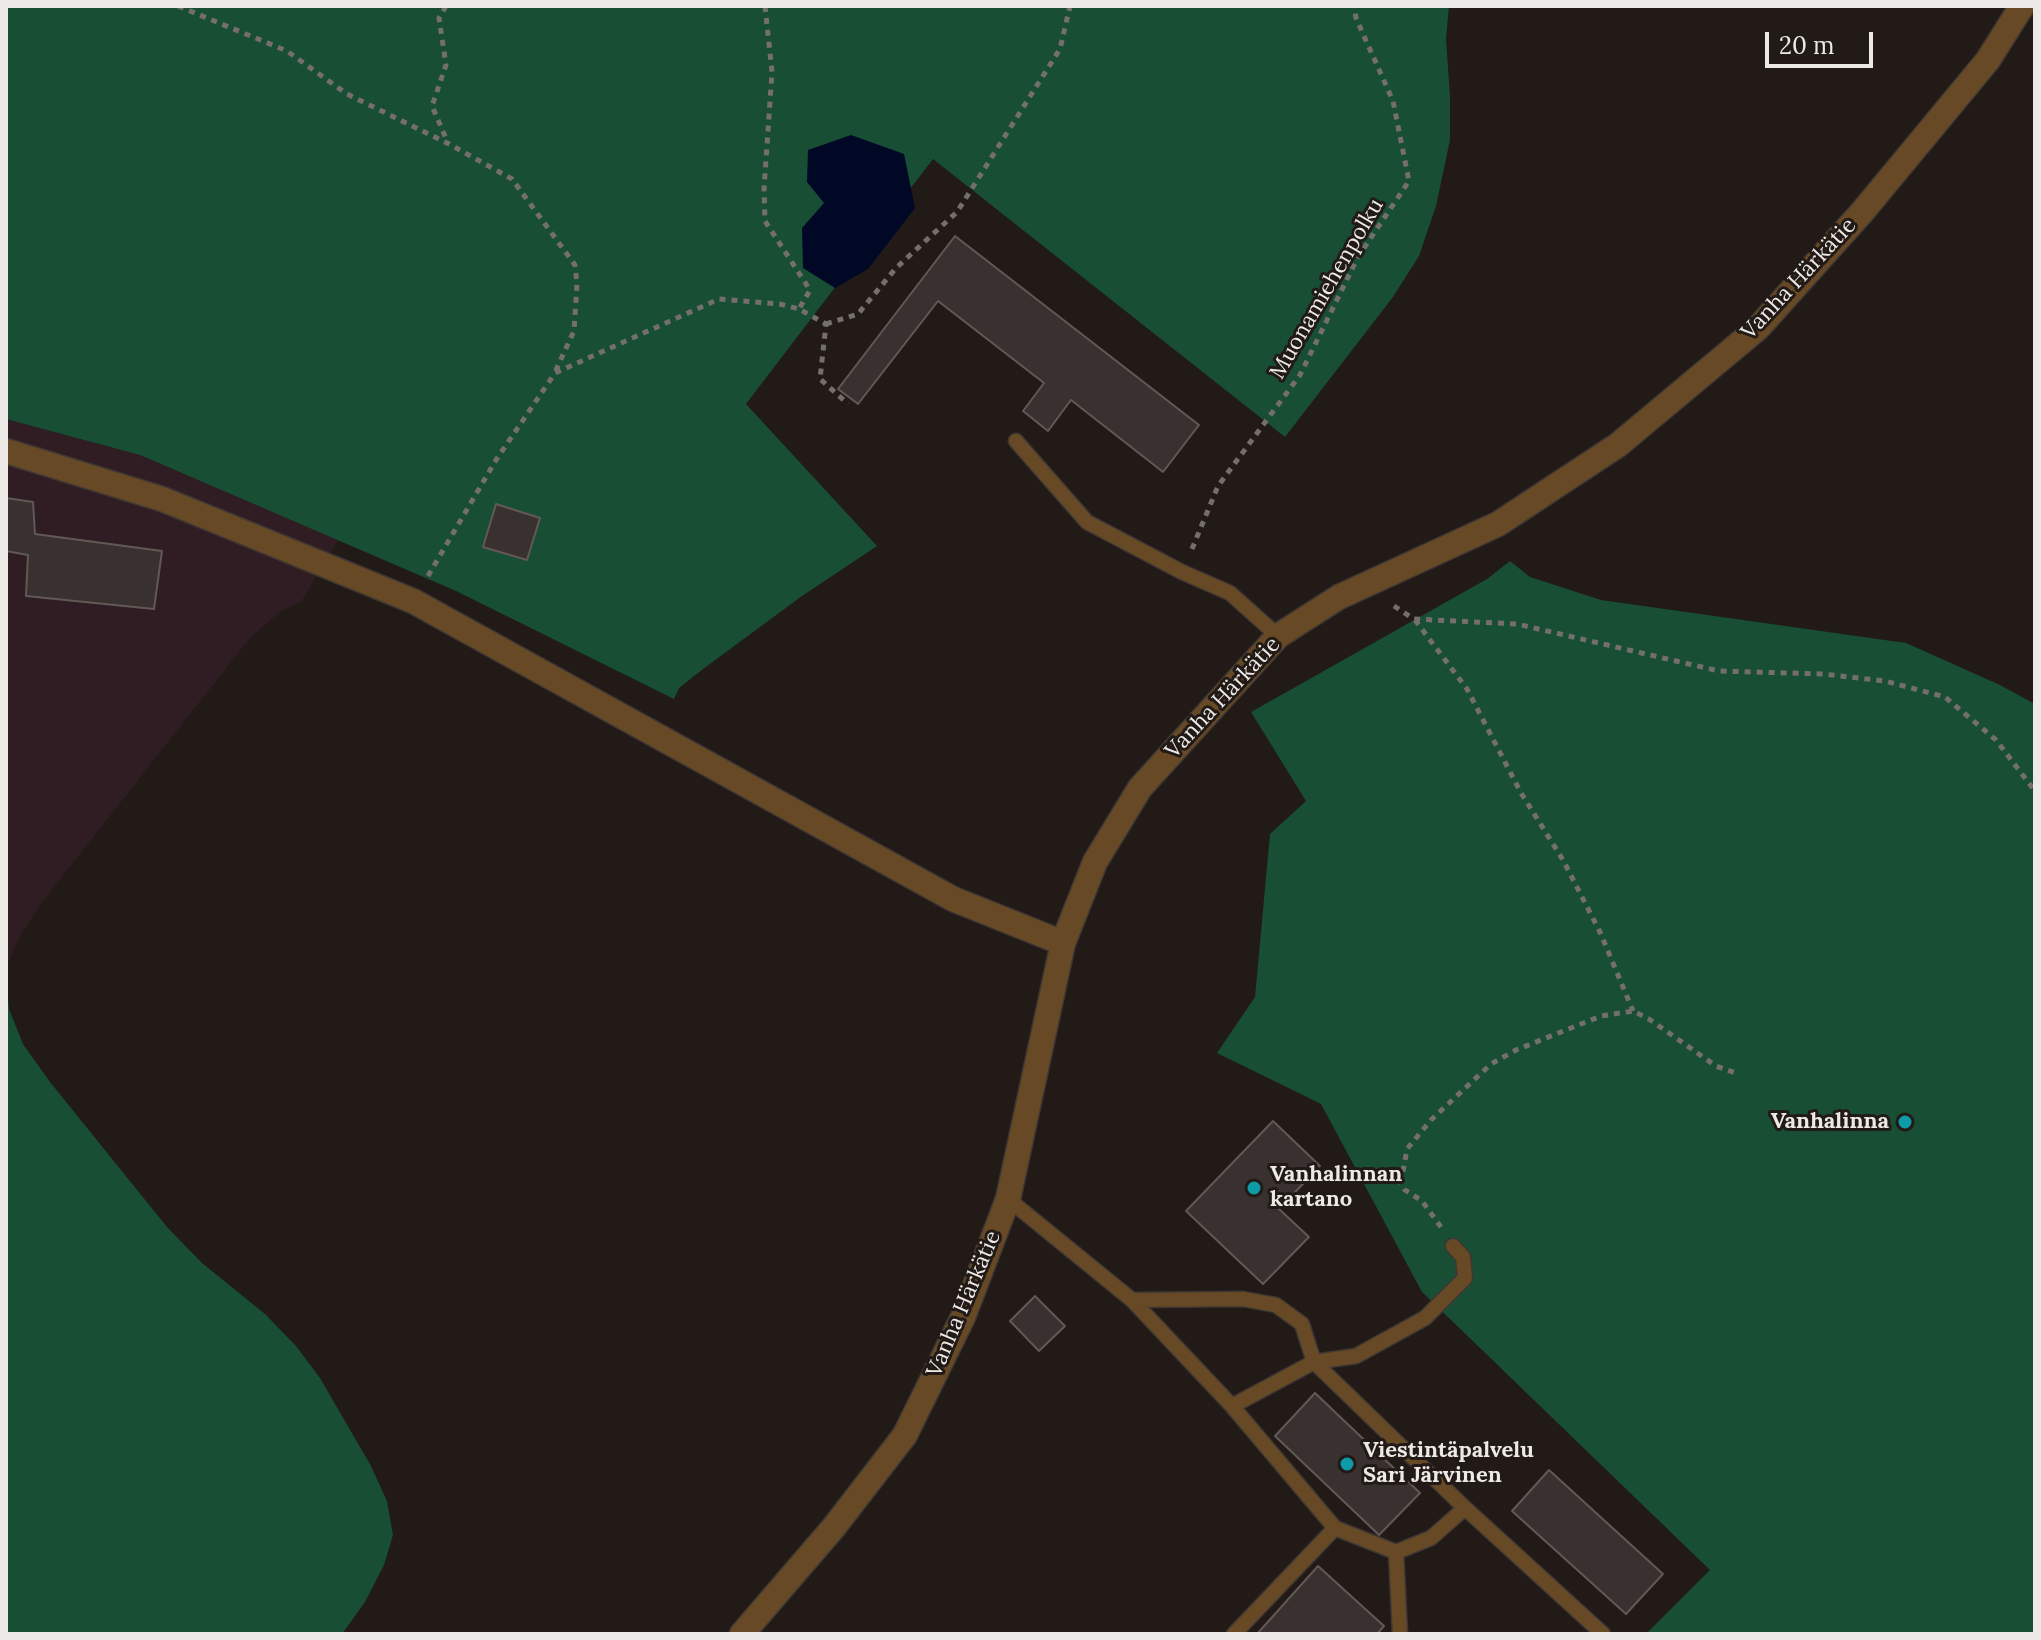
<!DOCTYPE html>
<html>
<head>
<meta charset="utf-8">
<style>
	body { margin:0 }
	#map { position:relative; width:2041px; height:1640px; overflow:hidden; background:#211a17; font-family:Lora,serif }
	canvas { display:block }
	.frame { position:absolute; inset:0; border:8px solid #ede9e6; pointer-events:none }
	.scale { position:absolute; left:1765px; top:32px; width:108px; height:36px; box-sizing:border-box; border:4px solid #ede9e6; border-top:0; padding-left:10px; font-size:24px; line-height:28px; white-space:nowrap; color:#ede9e6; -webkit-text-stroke:6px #211a17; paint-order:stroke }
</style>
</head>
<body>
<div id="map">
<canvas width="2041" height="1640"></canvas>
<div class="frame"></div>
<div class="scale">20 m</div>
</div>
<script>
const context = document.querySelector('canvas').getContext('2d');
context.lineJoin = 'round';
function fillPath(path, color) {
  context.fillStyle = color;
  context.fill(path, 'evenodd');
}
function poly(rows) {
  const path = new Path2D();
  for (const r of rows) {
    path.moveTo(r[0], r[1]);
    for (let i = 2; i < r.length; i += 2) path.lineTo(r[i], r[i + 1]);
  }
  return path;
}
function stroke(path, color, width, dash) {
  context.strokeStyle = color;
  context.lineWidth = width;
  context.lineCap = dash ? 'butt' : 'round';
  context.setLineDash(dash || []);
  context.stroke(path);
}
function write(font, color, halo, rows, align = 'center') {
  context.font = font + ' Lora,serif';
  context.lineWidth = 6;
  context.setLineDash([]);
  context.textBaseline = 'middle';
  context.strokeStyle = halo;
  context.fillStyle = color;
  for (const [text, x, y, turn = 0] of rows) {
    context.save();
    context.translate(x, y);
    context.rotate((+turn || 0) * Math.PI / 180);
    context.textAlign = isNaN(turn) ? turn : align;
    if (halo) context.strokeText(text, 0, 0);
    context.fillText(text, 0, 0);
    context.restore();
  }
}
const industrial = poly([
	[6,419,140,455,338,540,301,602,281,611,250,638,43,901,20,936,6,968]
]);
const green = poly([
	[6,6,1449,6,1446,39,1450,96,1450,140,1436,206,1419,256,1393,297,1285,437,933,159,746,404,877,546,802,596,703,669,679,688,674,699,456,591,140,455,6,419],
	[1510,561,1530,577,1601,600,1906,643,2000,685,2035,704,2035,1634,1646,1634,1710,1570,1422,1292,1321,1104,1217,1053,1255,997,1270,834,1306,801,1251,712,1487,579],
	[6,978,9,1009,23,1044,50,1082,167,1227,202,1263,265,1314,296,1346,320,1378,371,1466,387,1501,393,1535,384,1565,365,1602,342,1634,6,1634]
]);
const water = poly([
	[851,135,904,154,915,208,868,269,835,288,803,268,802,228,824,203,807,182,808,150]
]);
const building = poly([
	[955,236,1199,425,1163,472,1071,400,1048,431,1023,411,1044,383,938,301,858,404,838,389,955,236],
	[6,498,33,502,35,534,162,551,154,609,26,596,28,555,6,551,6,498],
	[496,504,540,518,527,560,483,547,496,504],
	[1273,1121,1320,1166,1279,1209,1309,1237,1263,1284,1186,1211,1273,1121],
	[1035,1296,1065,1326,1039,1351,1010,1321,1035,1296],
	[1315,1393,1420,1493,1379,1535,1275,1436,1315,1393],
	[1549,1470,1663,1574,1626,1614,1512,1511,1549,1470],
	[1318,1566,1384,1626,1377,1634,1257,1634,1318,1566]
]);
const path = poly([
	[178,6,287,51,347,94,449,144,512,179,575,265,577,284,574,331,555,372],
	[446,6,439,18,446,65,432,106,448,143],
	[765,6,772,72,764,189,765,221,810,290,799,309],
	[826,324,858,314,896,268,957,212,1060,49,1070,6],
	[1192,549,1218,486,1300,375,1358,257,1409,181,1393,101,1356,18,1354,6],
	[428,576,496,460,555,373,719,299,780,304,799,309,826,324,820,379,848,404],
	[1394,606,1414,619,1517,624,1719,671,1823,674,1885,681,1945,697,1996,740,2035,791],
	[1415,620,1467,689,1521,793,1563,860,1600,932,1633,1011],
	[1441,1227,1422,1201,1405,1190,1401,1183,1407,1149,1431,1120,1491,1064,1516,1050,1601,1016,1633,1011,1649,1019,1716,1066,1738,1074]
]);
const service = poly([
	[1016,441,1087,522,1182,572,1230,593,1278,636],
	[1008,1199,1132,1300,1232,1406,1335,1528,1396,1552,1400,1634],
	[1132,1300,1243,1299,1276,1305,1302,1324,1314,1362,1356,1356,1425,1318,1465,1278,1463,1257,1453,1246],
	[1232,1406,1314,1362,1465,1508,1431,1538,1396,1552],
	[1465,1508,1603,1634],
	[1234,1634,1335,1528]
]);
const minor = poly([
	[6,451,162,499,413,601,953,899,1063,943]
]);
const tertiary = poly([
	[742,1634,834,1527,905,1435,963,1317,1008,1199,1063,943,1095,862,1140,788,1278,636,1339,597,1498,524,1618,445,1758,328,1863,211,1988,60,2022,6]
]);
const markers = [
	[1905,1122,8,"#0f9aa8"],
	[1254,1188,8,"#0f9aa8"],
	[1347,1464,8,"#0f9aa8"]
];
const streetNames = [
	["Vanha Härkätie",1799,279,-47],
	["Muonamiehenpolku",1327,289,-60],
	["Vanha Härkätie",1223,698,-47],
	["Vanha Härkätie",964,1304,-67]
];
const poiNames = [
	["Vanhalinna",1889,1122,"right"],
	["Vanhalinnan",1270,1175],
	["kartano",1270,1200],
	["Viestintäpalvelu",1363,1451],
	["Sari Järvinen",1363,1476]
];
fillPath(industrial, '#2f1d23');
fillPath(green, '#184e33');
fillPath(water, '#000825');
fillPath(building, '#39312f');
stroke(building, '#625956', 2);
stroke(service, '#3e3734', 17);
stroke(minor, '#3e3734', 27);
stroke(tertiary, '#3e3734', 27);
stroke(path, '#756f6c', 5, [6, 6]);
stroke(service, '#674a25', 14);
stroke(minor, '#674a25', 24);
stroke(tertiary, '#674a25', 24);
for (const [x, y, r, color] of markers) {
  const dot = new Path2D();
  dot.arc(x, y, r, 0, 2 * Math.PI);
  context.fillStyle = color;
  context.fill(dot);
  stroke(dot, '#211a17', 3);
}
write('22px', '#ede9e6', '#211a17', streetNames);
write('bold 22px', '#ede9e6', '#211a17', poiNames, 'left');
</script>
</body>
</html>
